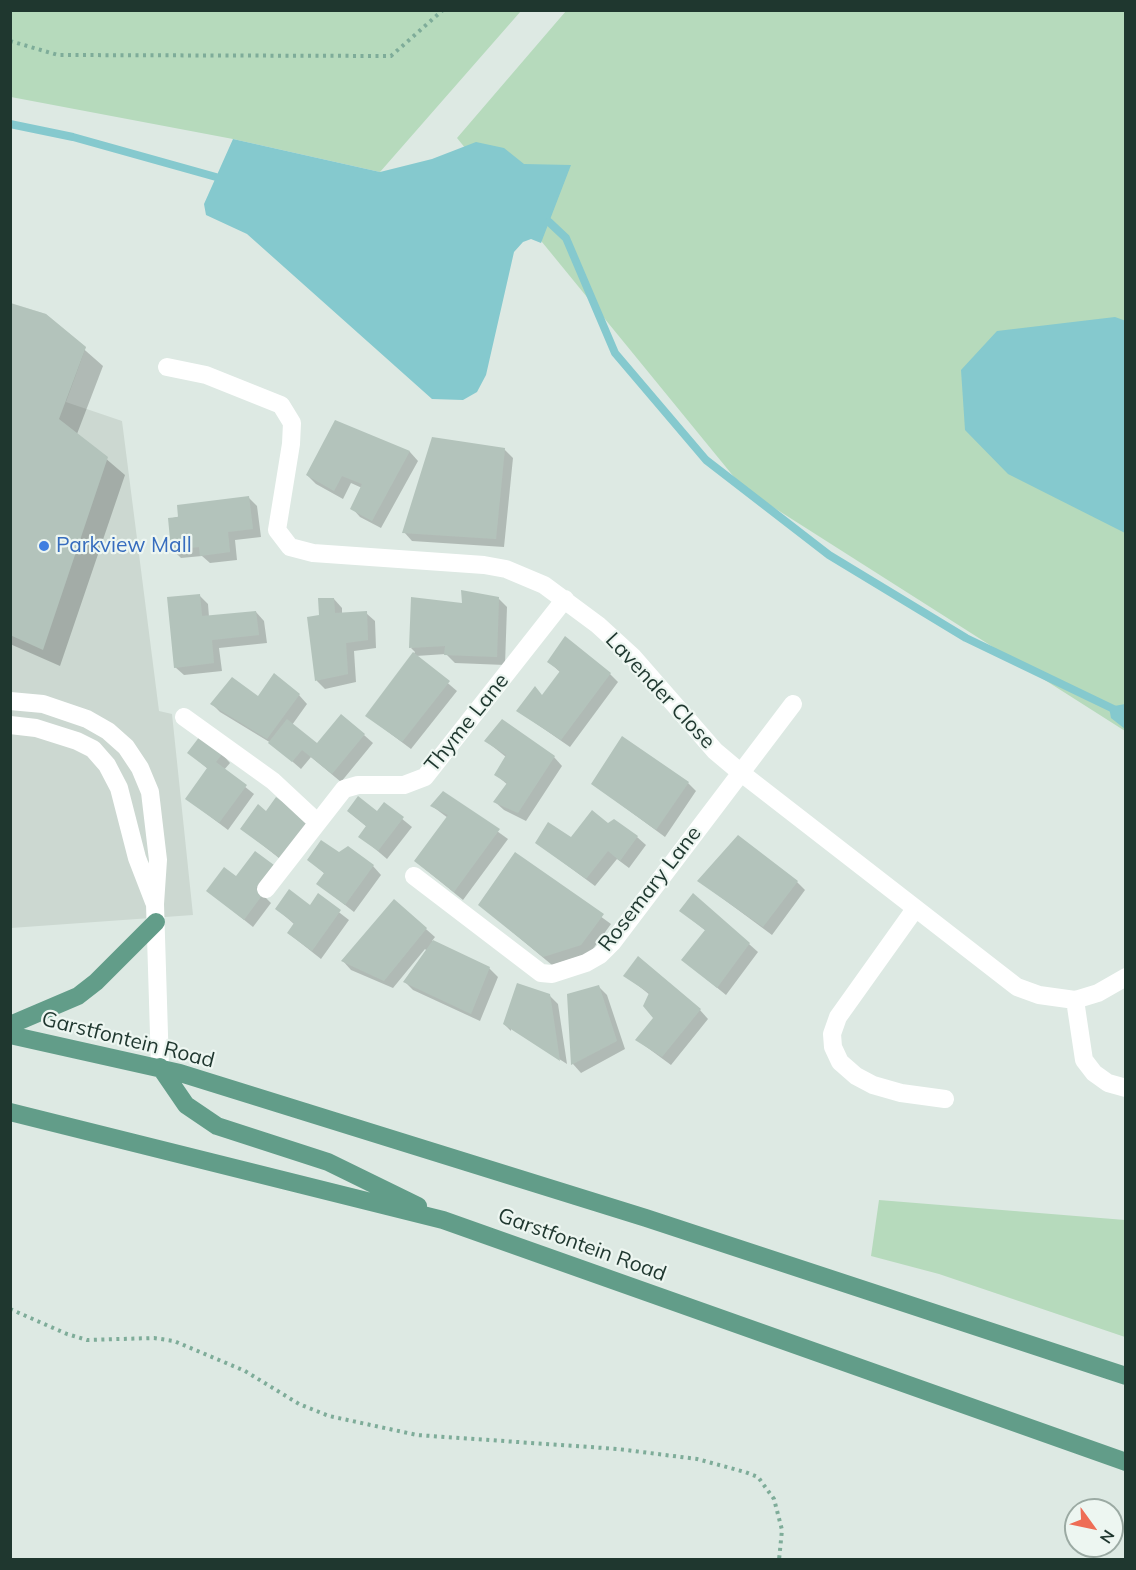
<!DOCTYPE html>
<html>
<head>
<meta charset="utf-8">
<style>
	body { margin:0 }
	#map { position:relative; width:1136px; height:1570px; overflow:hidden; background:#dde9e3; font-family:Mulish,sans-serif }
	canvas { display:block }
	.frame { position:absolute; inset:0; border:12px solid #1f372f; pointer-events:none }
	.north { position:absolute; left:1064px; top:1498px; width:60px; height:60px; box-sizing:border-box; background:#edf6f1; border:2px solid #9baaa3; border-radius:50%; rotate:123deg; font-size:16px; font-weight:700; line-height:24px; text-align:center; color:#1f372f }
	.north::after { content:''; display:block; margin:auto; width:21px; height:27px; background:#ee6d56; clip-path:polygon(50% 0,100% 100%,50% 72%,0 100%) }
</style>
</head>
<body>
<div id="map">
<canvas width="1136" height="1570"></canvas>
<div class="frame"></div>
<div class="north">N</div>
</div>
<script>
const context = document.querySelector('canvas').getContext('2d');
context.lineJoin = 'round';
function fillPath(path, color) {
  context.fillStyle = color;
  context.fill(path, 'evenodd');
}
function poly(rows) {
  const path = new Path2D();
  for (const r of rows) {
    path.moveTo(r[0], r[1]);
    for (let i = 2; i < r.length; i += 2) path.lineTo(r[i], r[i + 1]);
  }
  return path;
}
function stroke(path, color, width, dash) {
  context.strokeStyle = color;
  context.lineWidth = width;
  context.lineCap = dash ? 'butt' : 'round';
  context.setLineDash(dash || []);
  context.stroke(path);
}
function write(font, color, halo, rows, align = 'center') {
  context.font = font + ' Mulish,sans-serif';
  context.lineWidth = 4.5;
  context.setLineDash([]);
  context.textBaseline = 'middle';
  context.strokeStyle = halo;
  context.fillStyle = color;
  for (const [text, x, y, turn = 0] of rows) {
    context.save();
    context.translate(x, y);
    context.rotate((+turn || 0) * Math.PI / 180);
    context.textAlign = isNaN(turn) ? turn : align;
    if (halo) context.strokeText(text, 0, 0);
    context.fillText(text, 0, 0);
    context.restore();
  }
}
const built = poly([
	[11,303,46,314,86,347,66,402,122,421,159,711,172,714,193,915,11,928]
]);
const green = poly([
	[10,11,521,11,380,172,233,139,11,97],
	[566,11,1125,11,1125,731,743,488,457,138],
	[879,1200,1125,1220,1125,1337,939,1274,871,1256]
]);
const water = poly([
	[233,139,380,172,432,159,476,142,504,148,524,164,571,165,541,243,531,239,523,242,514,252,486,375,477,392,463,400,432,399,247,234,206,215,204,204],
	[1115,317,1126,321,1125,533,1008,474,965,430,961,370,997,331],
	[1125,704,1126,704,1125,729,1111,718,1109,707]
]);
const shadow = poly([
	[10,304,45,315,103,366,77,434,125,475,60,666,10,644],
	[336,422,410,452,418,461,381,528,360,517,352,508,362,488,351,483,343,499,316,484,307,475],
	[504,449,513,458,504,547,412,541,404,532],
	[249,498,257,506,261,537,235,540,237,560,210,563,202,556,181,558,173,550,169,519],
	[199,595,208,604,209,617,256,612,264,621,267,643,219,648,222,671,184,675,175,667],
	[334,599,342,608,342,614,366,613,375,621,376,648,354,651,356,682,325,689,317,681,309,618,320,616],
	[499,599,507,607,505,665,455,663,446,654,416,656,457,691,411,749,367,716,415,652,411,648],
	[549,662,610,674,618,682,570,747,518,711,543,697,561,673],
	[299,695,307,704,292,725,317,745,364,735,373,743,341,782,311,757,301,769,271,743,220,712,212,704],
	[486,741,554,757,562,766,526,821,504,810,495,802,508,785,496,775,506,757],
	[189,753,222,754,230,763,224,770,254,794,228,830,187,799,208,769],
	[688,783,696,791,665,837,593,784],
	[444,793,508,839,463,900,425,869,448,818,432,806],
	[277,799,315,830,289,866,241,828,267,813],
	[384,804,412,827,387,859,360,836,367,827,348,811,377,813],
	[608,825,637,837,646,845,629,868,617,859,595,886,537,843,572,839],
	[255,853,264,896,271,903,253,927,208,891,236,878],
	[339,854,373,866,381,875,354,912,318,884,325,874,309,860],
	[515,854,611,924,590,953,552,965,480,905],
	[699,881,797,882,805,890,772,935],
	[318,896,349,920,321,959,288,933,294,924,277,909,311,907],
	[394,901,435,937,432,941,489,968,498,977,480,1021,413,990,405,982,427,951,425,949,393,988,351,970,343,961],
	[681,911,749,944,758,952,726,995,683,960,706,931],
	[625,975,700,1010,708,1019,671,1065,637,1040,655,1018,650,995],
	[599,987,607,995,625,1049,581,1073,573,1064,568,995],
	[549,995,558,1004,567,1064,511,1028,511,1031,504,1024]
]);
const stream = poly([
	[10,124,73,137,216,177],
	[549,222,566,238,615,353,706,460,829,555,966,638,1126,715]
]);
const building = poly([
	[10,303,46,314,86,347,59,419,108,457,43,650,10,635],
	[335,420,410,451,372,521,350,509,362,484,342,476,334,491,306,475],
	[432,437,505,448,496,539,402,533],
	[249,496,253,529,228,532,230,552,200,556,199,547,171,550,168,518,178,517,177,505],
	[461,590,499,597,497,657,444,655,445,646,409,648,411,597,462,603],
	[200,594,202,616,256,611,259,635,212,640,214,663,174,668,167,597],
	[318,598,334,598,335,613,367,611,368,640,346,643,348,674,315,681,307,617,319,615],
	[565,636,611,673,561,740,516,711,535,686,542,695,560,671,547,662],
	[413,652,450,681,402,742,365,716],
	[274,673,300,694,267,739,210,704,232,677,258,696],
	[341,714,365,734,332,774,302,750,292,762,268,743,287,719,317,743],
	[502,719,555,756,518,813,493,802,507,783,494,775,506,755,484,741],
	[200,736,223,753,216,762,247,785,219,823,185,799,207,768,187,753],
	[622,736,689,782,656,830,591,784],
	[443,791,500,829,454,892,414,861,448,815,430,806],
	[358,796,377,811,384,802,404,817,378,851,358,837,366,826,347,811],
	[276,797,308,820,280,858,240,829,258,804,266,811],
	[592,810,608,823,614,819,638,836,620,861,608,851,586,879,535,843,548,822,571,837],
	[738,835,798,881,763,927,697,881],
	[321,840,339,852,348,846,374,865,345,905,316,884,324,873,307,860],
	[255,851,274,865,256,888,263,894,244,920,206,891,224,867,236,876],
	[515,852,604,914,581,945,543,957,478,905],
	[289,889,310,905,318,893,341,910,312,951,287,933,294,923,275,909],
	[693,893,750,943,717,988,681,960,705,930,679,911],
	[394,899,427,928,384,981,341,961],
	[433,940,490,967,471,1014,403,982],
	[638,956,701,1009,662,1057,635,1040,653,1018,643,1006,649,993,623,976],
	[517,983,550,994,560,1061,503,1024],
	[599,985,617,1041,571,1065,567,994]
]);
const path = poly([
	[10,41,58,55,391,56,443,10],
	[10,1309,67,1334,87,1340,154,1338,174,1341,245,1371,299,1404,329,1416,417,1435,618,1449,697,1459,745,1472,758,1477,774,1499,782,1530,779,1560]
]);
const minor = poly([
	[167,367,206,375,281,405,292,423,291,444,277,530,290,547,313,553,484,565,506,569,544,585,598,625,633,657,715,751,740,772,1017,987,1039,995,1075,1000,1098,993,1126,977],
	[10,701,43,704,87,719,108,731,126,747,140,768,150,792,158,860,155,904,160,1067],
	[184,717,273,781,316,821],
	[10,725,36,728,77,741,93,749,107,765,119,788,137,858,154,902],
	[414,876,541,973,552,974,586,963,600,955,612,943,793,704],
	[266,889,344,789,358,785,404,785,425,777,565,599],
	[915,909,838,1017,832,1034,833,1047,840,1062,856,1076,873,1085,901,1093,945,1099],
	[1075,1000,1084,1060,1094,1073,1108,1083,1126,1088]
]);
const major = poly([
	[10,1025,78,996,96,982,156,922],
	[10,1035,180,1073,646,1218,1126,1376],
	[160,1067,186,1105,217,1126,328,1162,418,1206],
	[10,1112,443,1220,1126,1462]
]);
const markers = [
	[44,546,6,"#3f7fe0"]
];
const shopNames = [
	["Parkview Mall",56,546]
];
const streetNames = [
	["Lavender Close",660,691,47],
	["Thyme Lane",467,723,-51],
	["Rosemary Lane",650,889,-52],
	["Garstfontein Road",128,1040,14],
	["Garstfontein Road",582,1245,20]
];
fillPath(built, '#ccd8d1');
fillPath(green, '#b6dabc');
fillPath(water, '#85c9ce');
fillPath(shadow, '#0003');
stroke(stream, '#85c9ce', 8);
fillPath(building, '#b3c3bb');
stroke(path, '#7eac99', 4, [3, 4.5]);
stroke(minor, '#fff', 18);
stroke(major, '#629d89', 18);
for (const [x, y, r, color] of markers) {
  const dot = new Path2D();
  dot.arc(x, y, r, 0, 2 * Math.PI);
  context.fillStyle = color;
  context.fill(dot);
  stroke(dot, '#edf6f1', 2);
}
write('21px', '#366cbe', '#edf6f1', shopNames, 'left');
write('21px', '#1f372f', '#edf6f1', streetNames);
</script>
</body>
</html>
